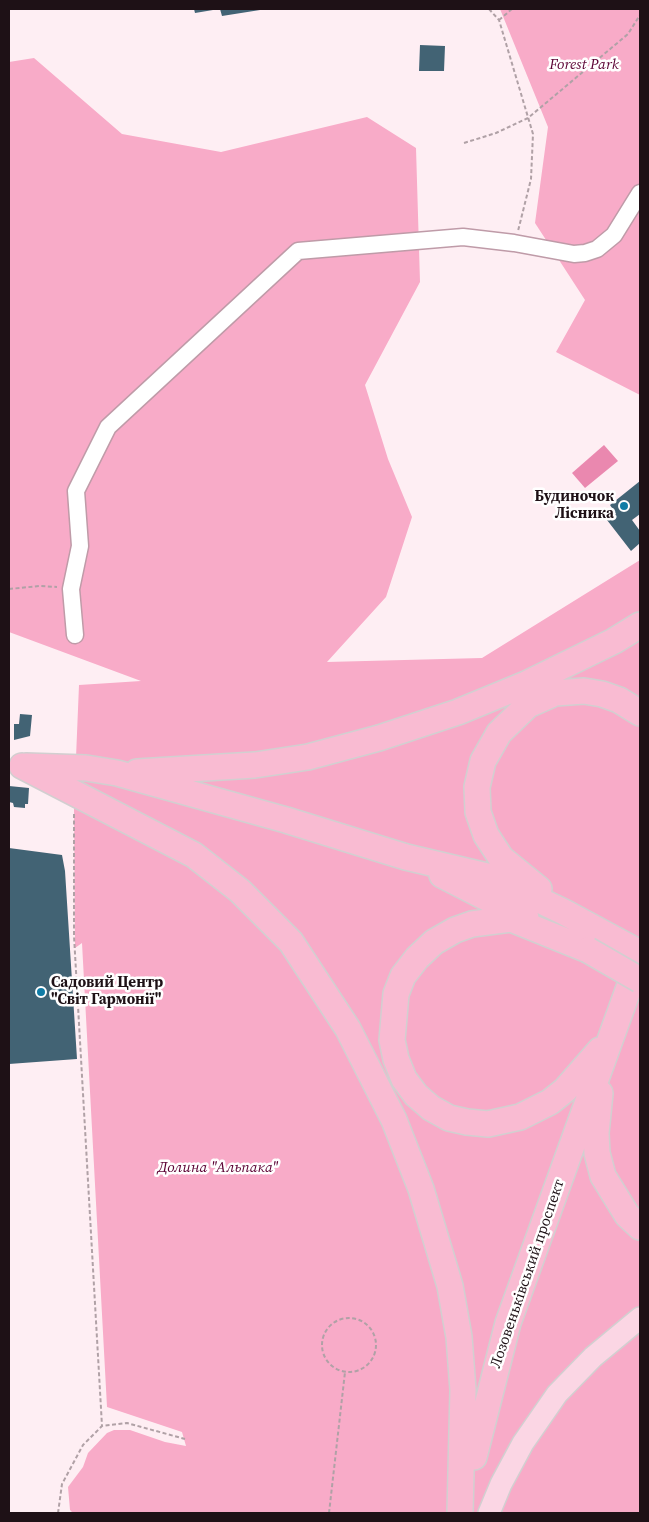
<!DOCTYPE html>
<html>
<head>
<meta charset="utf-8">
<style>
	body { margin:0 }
	#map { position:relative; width:649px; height:1522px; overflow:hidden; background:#feeef3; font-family:"Source Serif 4",serif }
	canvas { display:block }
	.frame { position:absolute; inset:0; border:10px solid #1e1116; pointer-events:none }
</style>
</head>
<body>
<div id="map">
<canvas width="649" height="1522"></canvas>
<div class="frame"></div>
</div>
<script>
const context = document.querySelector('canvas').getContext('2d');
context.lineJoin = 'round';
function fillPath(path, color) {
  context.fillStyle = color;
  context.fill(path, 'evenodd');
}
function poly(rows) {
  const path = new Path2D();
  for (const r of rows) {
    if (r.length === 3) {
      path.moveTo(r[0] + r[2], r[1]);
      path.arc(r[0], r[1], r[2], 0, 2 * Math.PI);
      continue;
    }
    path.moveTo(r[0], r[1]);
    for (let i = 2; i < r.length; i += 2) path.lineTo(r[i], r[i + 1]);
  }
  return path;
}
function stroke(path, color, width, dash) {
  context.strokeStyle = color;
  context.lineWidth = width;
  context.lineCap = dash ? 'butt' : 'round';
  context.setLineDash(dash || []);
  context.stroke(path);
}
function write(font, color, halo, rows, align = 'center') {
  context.font = font + ' "Source Serif 4",serif';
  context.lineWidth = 5;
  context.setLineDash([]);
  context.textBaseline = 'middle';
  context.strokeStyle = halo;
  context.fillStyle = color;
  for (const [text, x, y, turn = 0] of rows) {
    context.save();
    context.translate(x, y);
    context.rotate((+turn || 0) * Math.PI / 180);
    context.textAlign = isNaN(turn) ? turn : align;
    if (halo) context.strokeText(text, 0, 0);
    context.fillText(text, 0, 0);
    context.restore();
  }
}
const green = poly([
	[500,9,640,9,640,395,556,352,585,300,535,223,548,127],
	[34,58,122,134,221,152,367,117,416,148,420,282,365,385,388,459,412,517,386,597,327,662,482,658,640,560,640,1513,73,1513,70,1510,68,1487,83,1467,88,1453,107,1433,114,1430,130,1430,165,1442,186,1446,182,1432,107,1407,82,943,75,948,74,806,79,685,141,681,9,632,9,62]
]);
const water = poly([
	[604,445,618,461,585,488,572,473]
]);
const building = poly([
	[194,9,213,9,213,10,195,13],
	[220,9,259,9,260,10,222,16],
	[420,45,445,46,444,71,419,71],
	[640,481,640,514,632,520,640,531,640,543,631,551,607,520,616,514,610,505],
	[20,714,32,715,30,736,14,740,14,724,19,724],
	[9,786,29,788,28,804,25,804,25,808,14,807,13,803,9,802],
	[9,848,62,855,65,871,77,1059,9,1064]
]);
const path = poly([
	[489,9,499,20,533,134,531,179,518,231],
	[499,20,512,9],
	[464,143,496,133,528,118,628,34,640,15],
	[9,589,40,586,57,587],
	[74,814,74,936,102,1426],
	[349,1345,27],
	[58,1513,62,1484,83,1445,102,1426,127,1423,185,1439],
	[329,1513,345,1372]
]);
const minor = poly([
	[75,635,71,589,80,546,76,491,108,427,298,251,463,237,514,243,574,254,585,253,597,249,614,235,640,193]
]);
const major = poly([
	[489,1513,501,1484,523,1443,557,1394,593,1357,640,1318]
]);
const highway = poly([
	[22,766,194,855,240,891,291,942,348,1029,394,1120,421,1189,450,1286,459,1337,463,1390,460,1513],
	[26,766,86,768,117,773,286,820,406,857,491,877,564,912,640,953],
	[137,772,255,765,308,757,379,738,458,712,526,684,614,641,640,625],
	[442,875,526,918],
	[539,889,501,858,486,835,478,812,477,787,483,761,499,733,528,705,555,693,584,691,602,694,619,700,640,713],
	[588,950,511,919,472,924,455,930,434,942,417,958,403,976,396,994,392,1040,396,1059,404,1079,416,1095,431,1108,449,1118,467,1122,488,1124,520,1117,550,1102,565,1090,600,1050],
	[600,1093,596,1133,597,1153,603,1176,627,1215,640,1227],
	[474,1457,508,1323,640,957]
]);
const highwayBridge = poly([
	[588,950,640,980]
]);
const markers = [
	[624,506,5,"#107ca6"],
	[41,992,5,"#107ca6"]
];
const parkNames = [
	["Forest Park",584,65],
	["Долина \"Альпака\"",218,1168]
];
const poiNames = [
	["Будиночок",614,497],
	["Лісника",614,514],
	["Садовий Центр",51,983,"left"],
	["\"Світ Гармонії\"",51,1000,"left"]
];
const streetNames = [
	["Лозовеньківський проспект",528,1274,-71]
];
fillPath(green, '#f8abc8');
fillPath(water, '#ea88af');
fillPath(building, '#426374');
stroke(minor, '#bf9ba8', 19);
stroke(major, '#d2cfd0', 24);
stroke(highway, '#d2cfd0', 28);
stroke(path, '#b0a1a6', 2, [4, 2.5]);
stroke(minor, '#fff', 16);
stroke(major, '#fbd6e4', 21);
stroke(highway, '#f9bbd2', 25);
stroke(highwayBridge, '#d2cfd0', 28, []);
stroke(highwayBridge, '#f9bbd2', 25);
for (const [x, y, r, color] of markers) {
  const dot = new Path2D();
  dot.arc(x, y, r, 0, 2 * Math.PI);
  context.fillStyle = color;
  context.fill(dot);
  stroke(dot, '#fff', 2);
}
write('italic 15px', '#5b0033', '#fff', parkNames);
write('bold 15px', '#1e1116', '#fff', poiNames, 'right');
write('15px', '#1e1116', '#fff', streetNames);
</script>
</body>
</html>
